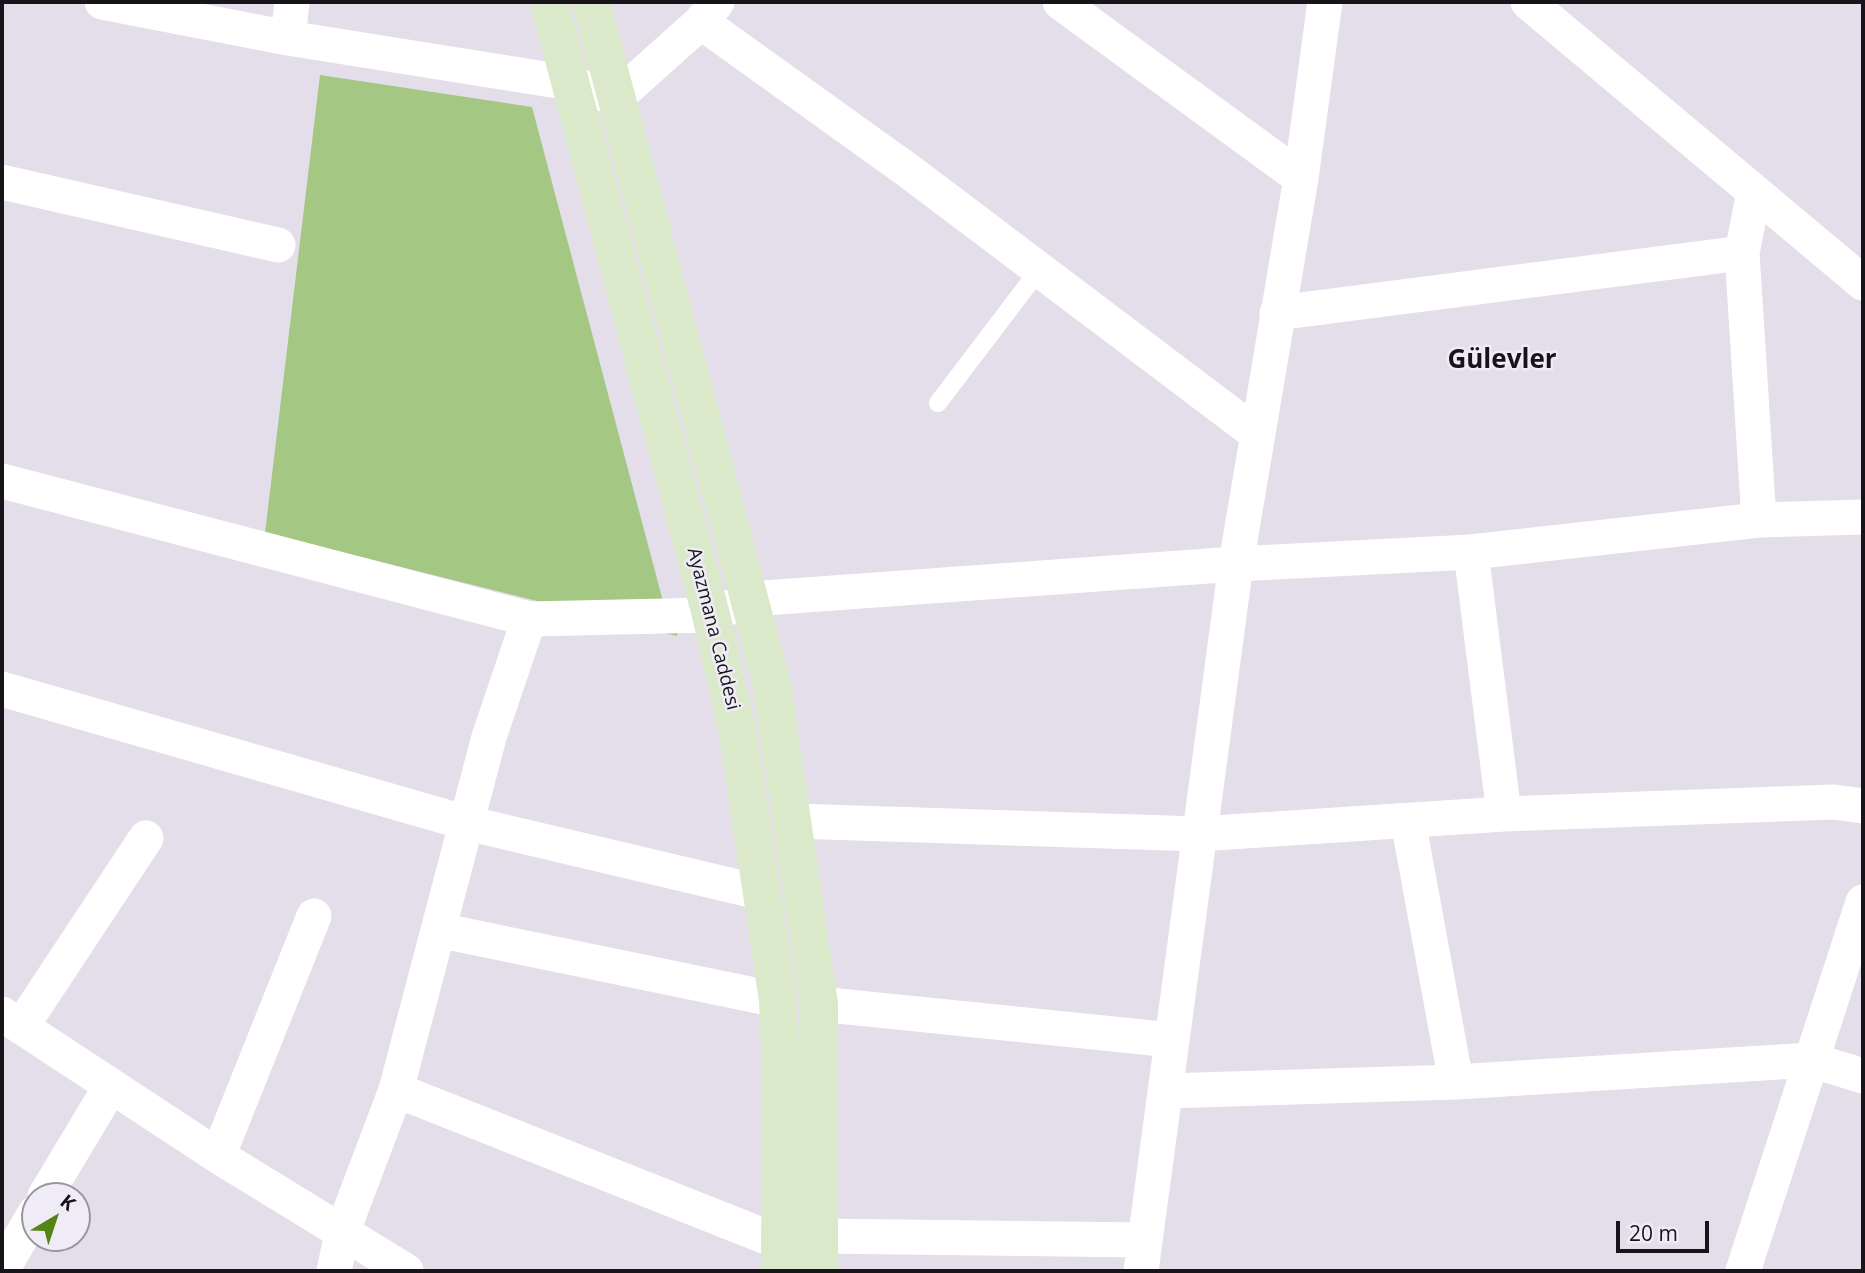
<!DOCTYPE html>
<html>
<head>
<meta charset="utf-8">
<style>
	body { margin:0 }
	#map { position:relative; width:1865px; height:1273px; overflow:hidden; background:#e3dee9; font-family:"Open Sans",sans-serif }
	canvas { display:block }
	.frame { position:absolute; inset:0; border:4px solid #171519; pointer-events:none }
	.north { position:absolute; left:21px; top:1182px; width:70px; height:70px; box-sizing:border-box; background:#f0ecf7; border:2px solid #99969e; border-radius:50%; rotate:39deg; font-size:19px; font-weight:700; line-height:28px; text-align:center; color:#171519 }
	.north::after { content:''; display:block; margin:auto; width:24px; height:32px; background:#568414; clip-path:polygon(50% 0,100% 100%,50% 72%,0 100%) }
	.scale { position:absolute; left:1616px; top:1221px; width:93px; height:32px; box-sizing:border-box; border:4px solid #171519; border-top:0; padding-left:9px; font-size:21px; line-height:24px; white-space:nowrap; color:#171519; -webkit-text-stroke:5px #f0ecf7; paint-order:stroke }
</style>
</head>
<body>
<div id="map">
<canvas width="1865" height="1273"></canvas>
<div class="frame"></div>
<div class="north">K</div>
<div class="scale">20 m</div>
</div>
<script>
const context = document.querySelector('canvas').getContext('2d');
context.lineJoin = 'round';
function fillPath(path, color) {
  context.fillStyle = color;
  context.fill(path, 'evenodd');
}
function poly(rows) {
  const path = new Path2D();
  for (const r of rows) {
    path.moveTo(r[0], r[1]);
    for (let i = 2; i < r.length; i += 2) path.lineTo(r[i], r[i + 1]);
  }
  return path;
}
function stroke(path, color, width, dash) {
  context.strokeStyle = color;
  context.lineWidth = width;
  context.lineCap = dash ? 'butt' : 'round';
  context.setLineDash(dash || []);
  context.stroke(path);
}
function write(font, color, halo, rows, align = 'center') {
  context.font = font + ' "Open Sans",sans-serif';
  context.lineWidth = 5;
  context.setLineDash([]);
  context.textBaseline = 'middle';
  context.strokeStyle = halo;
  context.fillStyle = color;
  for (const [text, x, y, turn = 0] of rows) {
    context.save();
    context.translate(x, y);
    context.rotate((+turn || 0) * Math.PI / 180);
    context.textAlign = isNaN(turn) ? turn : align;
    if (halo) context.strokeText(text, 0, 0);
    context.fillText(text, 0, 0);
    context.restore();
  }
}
const green = poly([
	[320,75,532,107,665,609,679,625,677,636,265,533]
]);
const lane = poly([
	[938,403,1039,270]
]);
const street = poly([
	[102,2,288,38,570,83,616,98,701,22],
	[717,2,701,22,910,172,1257,434],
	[1060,2,1301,178],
	[1528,2,1863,283],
	[288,38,292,2],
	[2,182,278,245],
	[1754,192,1742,253,1759,520,1863,517],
	[1277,313,1742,253],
	[2,481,529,619],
	[1471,552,1504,814],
	[2,689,467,823,763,893],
	[794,821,1199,834,1504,814,1834,802,1863,806],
	[1408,821,1456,1082,1811,1060,1863,1076],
	[438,930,778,1000],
	[819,1004,1172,1040],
	[2,1014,218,1156,406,1271],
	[21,1027,146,838],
	[396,1090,779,1242],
	[1165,1091,1456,1082],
	[218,1156,314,916],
	[45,1196,111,1086],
	[820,1236,1145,1240],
	[9,1258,35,1213],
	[334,1271,342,1233,396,1090,489,737,529,619,711,615,750,599,1236,564,1471,552,1759,520],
	[1141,1271,1236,564,1301,178,1325,2],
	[1743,1271,1863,902]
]);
const secondary = poly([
	[549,2,711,615,738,734,778,1000,781,1065,780,1271],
	[591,2,772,685,819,1004,819,1271]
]);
const streetNames = [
	["Ayazmana Caddesi",713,629,76]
];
const districtNames = [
	["Gülevler",1502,361]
];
fillPath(green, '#a4c783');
stroke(lane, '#fff', 18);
stroke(street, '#fff', 35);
stroke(secondary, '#dae9c9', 38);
write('19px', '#171519', '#f0ecf7', streetNames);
write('bold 26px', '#171519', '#f0ecf7', districtNames);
</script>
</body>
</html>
